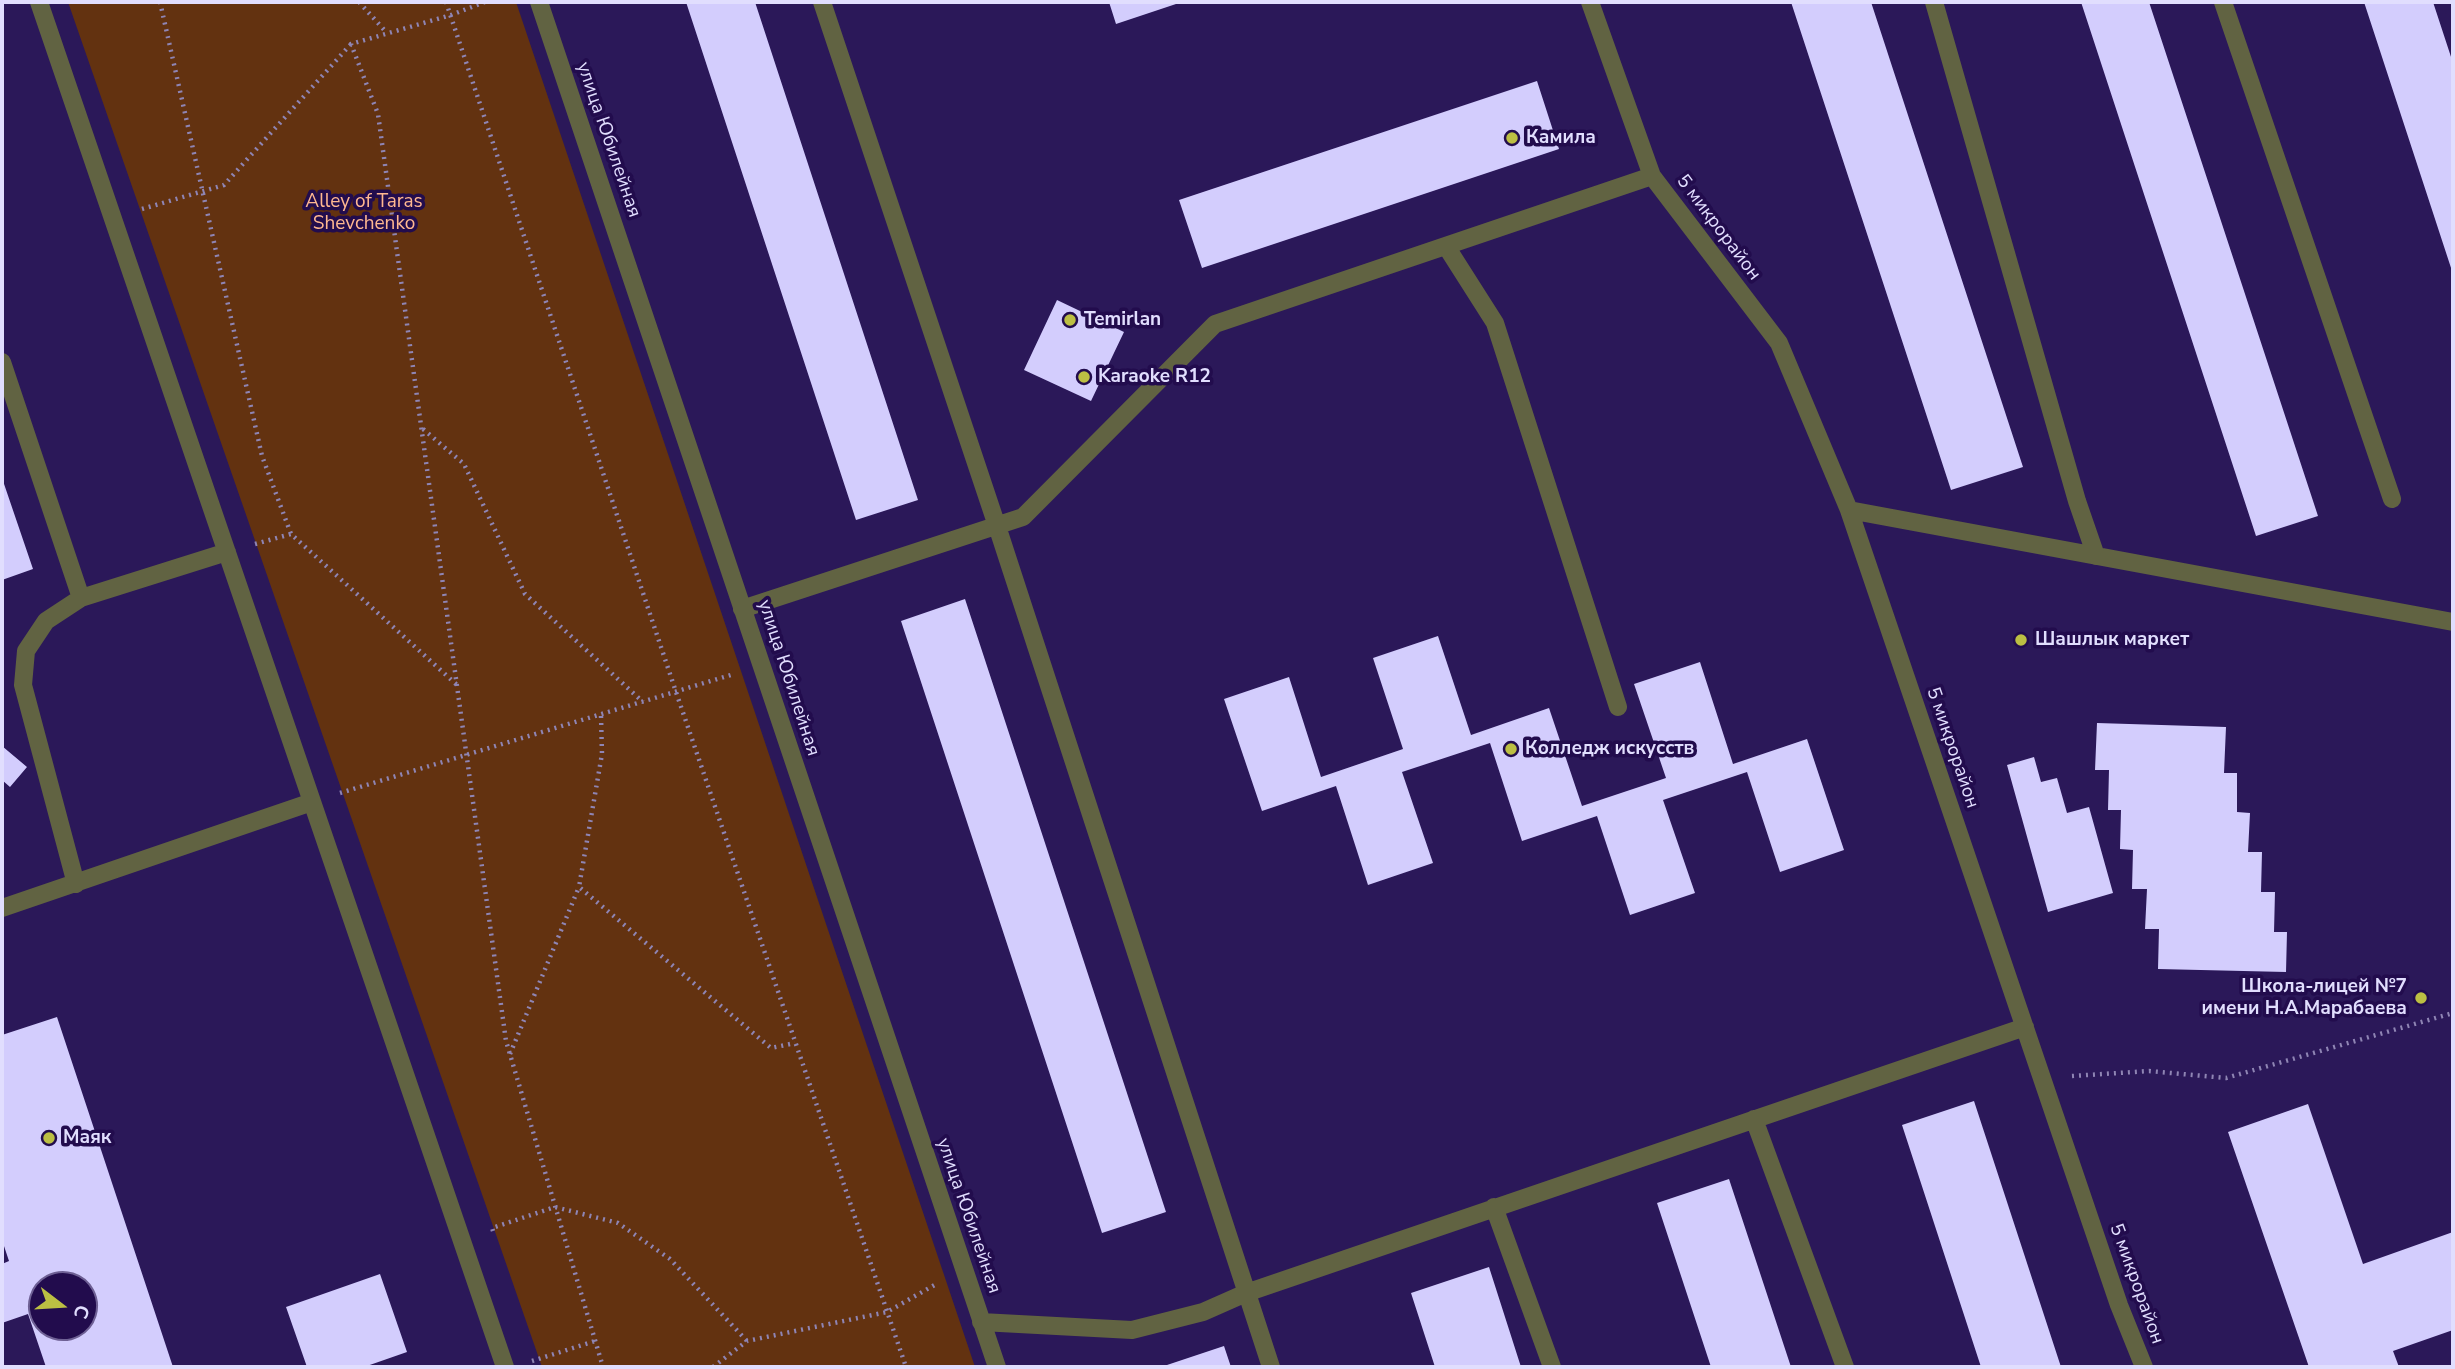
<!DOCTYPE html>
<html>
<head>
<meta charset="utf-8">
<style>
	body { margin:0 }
	#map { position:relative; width:2455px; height:1369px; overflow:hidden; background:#2b1859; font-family:"Nunito Sans",sans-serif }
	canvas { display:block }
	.frame { position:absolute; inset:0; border:4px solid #e1defe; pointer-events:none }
	.north { position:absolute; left:28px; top:1271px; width:70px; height:70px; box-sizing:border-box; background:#220c4d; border:2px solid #6e6094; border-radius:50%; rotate:107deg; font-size:19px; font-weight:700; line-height:28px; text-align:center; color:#e1defe }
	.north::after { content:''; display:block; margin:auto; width:24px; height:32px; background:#bcbf43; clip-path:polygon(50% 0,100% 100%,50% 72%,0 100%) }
</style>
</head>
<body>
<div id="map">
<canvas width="2455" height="1369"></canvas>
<div class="frame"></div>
<div class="north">С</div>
</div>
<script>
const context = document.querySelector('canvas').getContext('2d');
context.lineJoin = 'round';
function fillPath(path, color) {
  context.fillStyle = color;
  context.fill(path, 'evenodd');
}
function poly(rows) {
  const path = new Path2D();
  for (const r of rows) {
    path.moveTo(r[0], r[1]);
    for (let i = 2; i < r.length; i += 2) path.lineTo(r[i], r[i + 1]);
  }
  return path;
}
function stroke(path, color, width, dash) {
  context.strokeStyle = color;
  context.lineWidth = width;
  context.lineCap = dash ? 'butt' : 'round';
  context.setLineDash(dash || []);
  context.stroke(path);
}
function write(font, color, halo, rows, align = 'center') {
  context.font = font + ' "Nunito Sans",sans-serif';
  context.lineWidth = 7;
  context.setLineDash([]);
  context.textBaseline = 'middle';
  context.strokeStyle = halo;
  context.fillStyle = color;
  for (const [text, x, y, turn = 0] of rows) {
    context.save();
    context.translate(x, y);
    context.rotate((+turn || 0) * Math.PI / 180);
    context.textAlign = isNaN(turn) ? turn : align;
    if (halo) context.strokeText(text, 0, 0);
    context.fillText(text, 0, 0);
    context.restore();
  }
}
const green = poly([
	[68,2,516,2,975,1367,542,1367]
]);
const building = poly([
	[686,2,755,2,918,500,856,520],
	[1109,2,1182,2,1116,24],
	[1791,2,1871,2,2023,467,1951,490],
	[2081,2,2149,2,2318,516,2256,536],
	[2364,2,2433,2,2453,63,2453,274],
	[1537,81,1559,149,1202,268,1179,200],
	[1057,300,1124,332,1091,401,1024,370],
	[2,478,33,569,2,580],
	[965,599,1166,1212,1102,1233,901,621],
	[1438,636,1471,735,1549,708,1582,806,1666,778,1634,684,1700,662,1733,764,1807,739,1844,850,1780,872,1747,772,1663,800,1695,893,1630,915,1597,816,1522,841,1490,743,1402,772,1433,863,1368,885,1336,786,1262,811,1224,699,1289,677,1321,777,1403,749,1373,658],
	[2097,723,2226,727,2224,773,2237,773,2237,812,2250,813,2248,852,2262,852,2261,892,2275,892,2274,932,2287,932,2286,972,2158,969,2159,929,2145,929,2147,889,2132,889,2133,850,2120,849,2121,810,2108,810,2109,770,2095,770],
	[2,746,27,767,10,787,2,780],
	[2034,757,2041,782,2057,778,2067,813,2089,807,2113,893,2048,912,2007,765],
	[57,1017,173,1367,46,1367,28,1314,2,1323,2,1264,9,1261,2,1240,2,1035],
	[42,1285,84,1285,84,1327,42,1327],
	[1974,1101,2061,1367,1981,1367,1902,1125],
	[2308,1104,2363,1264,2453,1232,2453,1330,2393,1351,2399,1367,2309,1367,2228,1132],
	[1729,1179,1791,1367,1711,1367,1657,1203],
	[1489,1267,1521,1367,1435,1367,1411,1293],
	[380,1274,407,1352,364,1367,307,1367,286,1307],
	[1224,1346,1231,1367,1161,1367]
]);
const path = poly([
	[160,2,262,456,291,534,457,685],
	[359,2,387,33],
	[446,2,676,692,906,1367],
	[485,2,451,15,351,44,378,114,506,1041,603,1367],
	[142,209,224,185,351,44],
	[423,429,464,464,525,594,643,702],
	[255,544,291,534],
	[601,716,602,754,579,887,771,1048,795,1043],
	[340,793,734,674],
	[510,1054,579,887],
	[2072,1076,2149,1071,2226,1078,2453,1013],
	[493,1231,492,1228,555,1207,618,1223,670,1259,747,1341],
	[532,1361,595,1341],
	[713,1367,747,1341,887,1312,938,1283]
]);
const minor = poly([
	[39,2,505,1367],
	[539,2,997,1367],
	[822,2,997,526,1271,1367],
	[1590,2,1652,176,1779,343,1849,510,2119,1305,2144,1367],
	[1934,2,2077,501,2096,556],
	[2223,2,2392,499],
	[1446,246,1495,323,1618,707],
	[2,362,81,598],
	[1849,510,2453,622],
	[742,609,1023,517,1215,324,1652,176],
	[76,884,23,685,26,651,46,621,81,598,227,552],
	[2,908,312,802],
	[1754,1119,1845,1367],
	[1494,1207,1552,1367],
	[981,1322,1132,1330,1203,1312,1246,1293,2025,1027]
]);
const markers = [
	[1512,138,7,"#bcbf43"],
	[1070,320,7,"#bcbf43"],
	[1084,377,7,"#bcbf43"],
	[2021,640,7,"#bcbf43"],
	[1511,749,7,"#bcbf43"],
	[2421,998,7,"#bcbf43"],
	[49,1138,7,"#bcbf43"]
];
const poiNames = [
	["Камила",1526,138],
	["Temirlan",1084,320],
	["Karaoke R12",1098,377],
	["Шашлык маркет",2035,640],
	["Колледж искусств",1525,749],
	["Школа-лицей №7",2407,987,"right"],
	["имени Н.А.Марабаева",2407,1009,"right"],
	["Маяк",63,1138]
];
const streetNames = [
	["улица Юбилейная",608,140,71],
	["5 микрорайон",1718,228,53],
	["улица Юбилейная",788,678,72],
	["5 микрорайон",1952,748,71],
	["улица Юбилейная",968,1216,71],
	["5 микрорайон",2136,1284,70]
];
const parkNames = [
	["Alley of Taras",364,202],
	["Shevchenko",364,224]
];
fillPath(green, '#633210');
fillPath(building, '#d3cdfd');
stroke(path, '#8f85b4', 4.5, [2, 5]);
stroke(minor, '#616342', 18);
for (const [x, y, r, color] of markers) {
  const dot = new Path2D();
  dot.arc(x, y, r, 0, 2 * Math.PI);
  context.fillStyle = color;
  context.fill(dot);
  stroke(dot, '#220c4d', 2.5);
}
write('bold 19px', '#e1defe', '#220c4d', poiNames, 'left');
write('19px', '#e1defe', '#220c4d', streetNames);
write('19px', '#ffb890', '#220c4d', parkNames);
</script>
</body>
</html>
